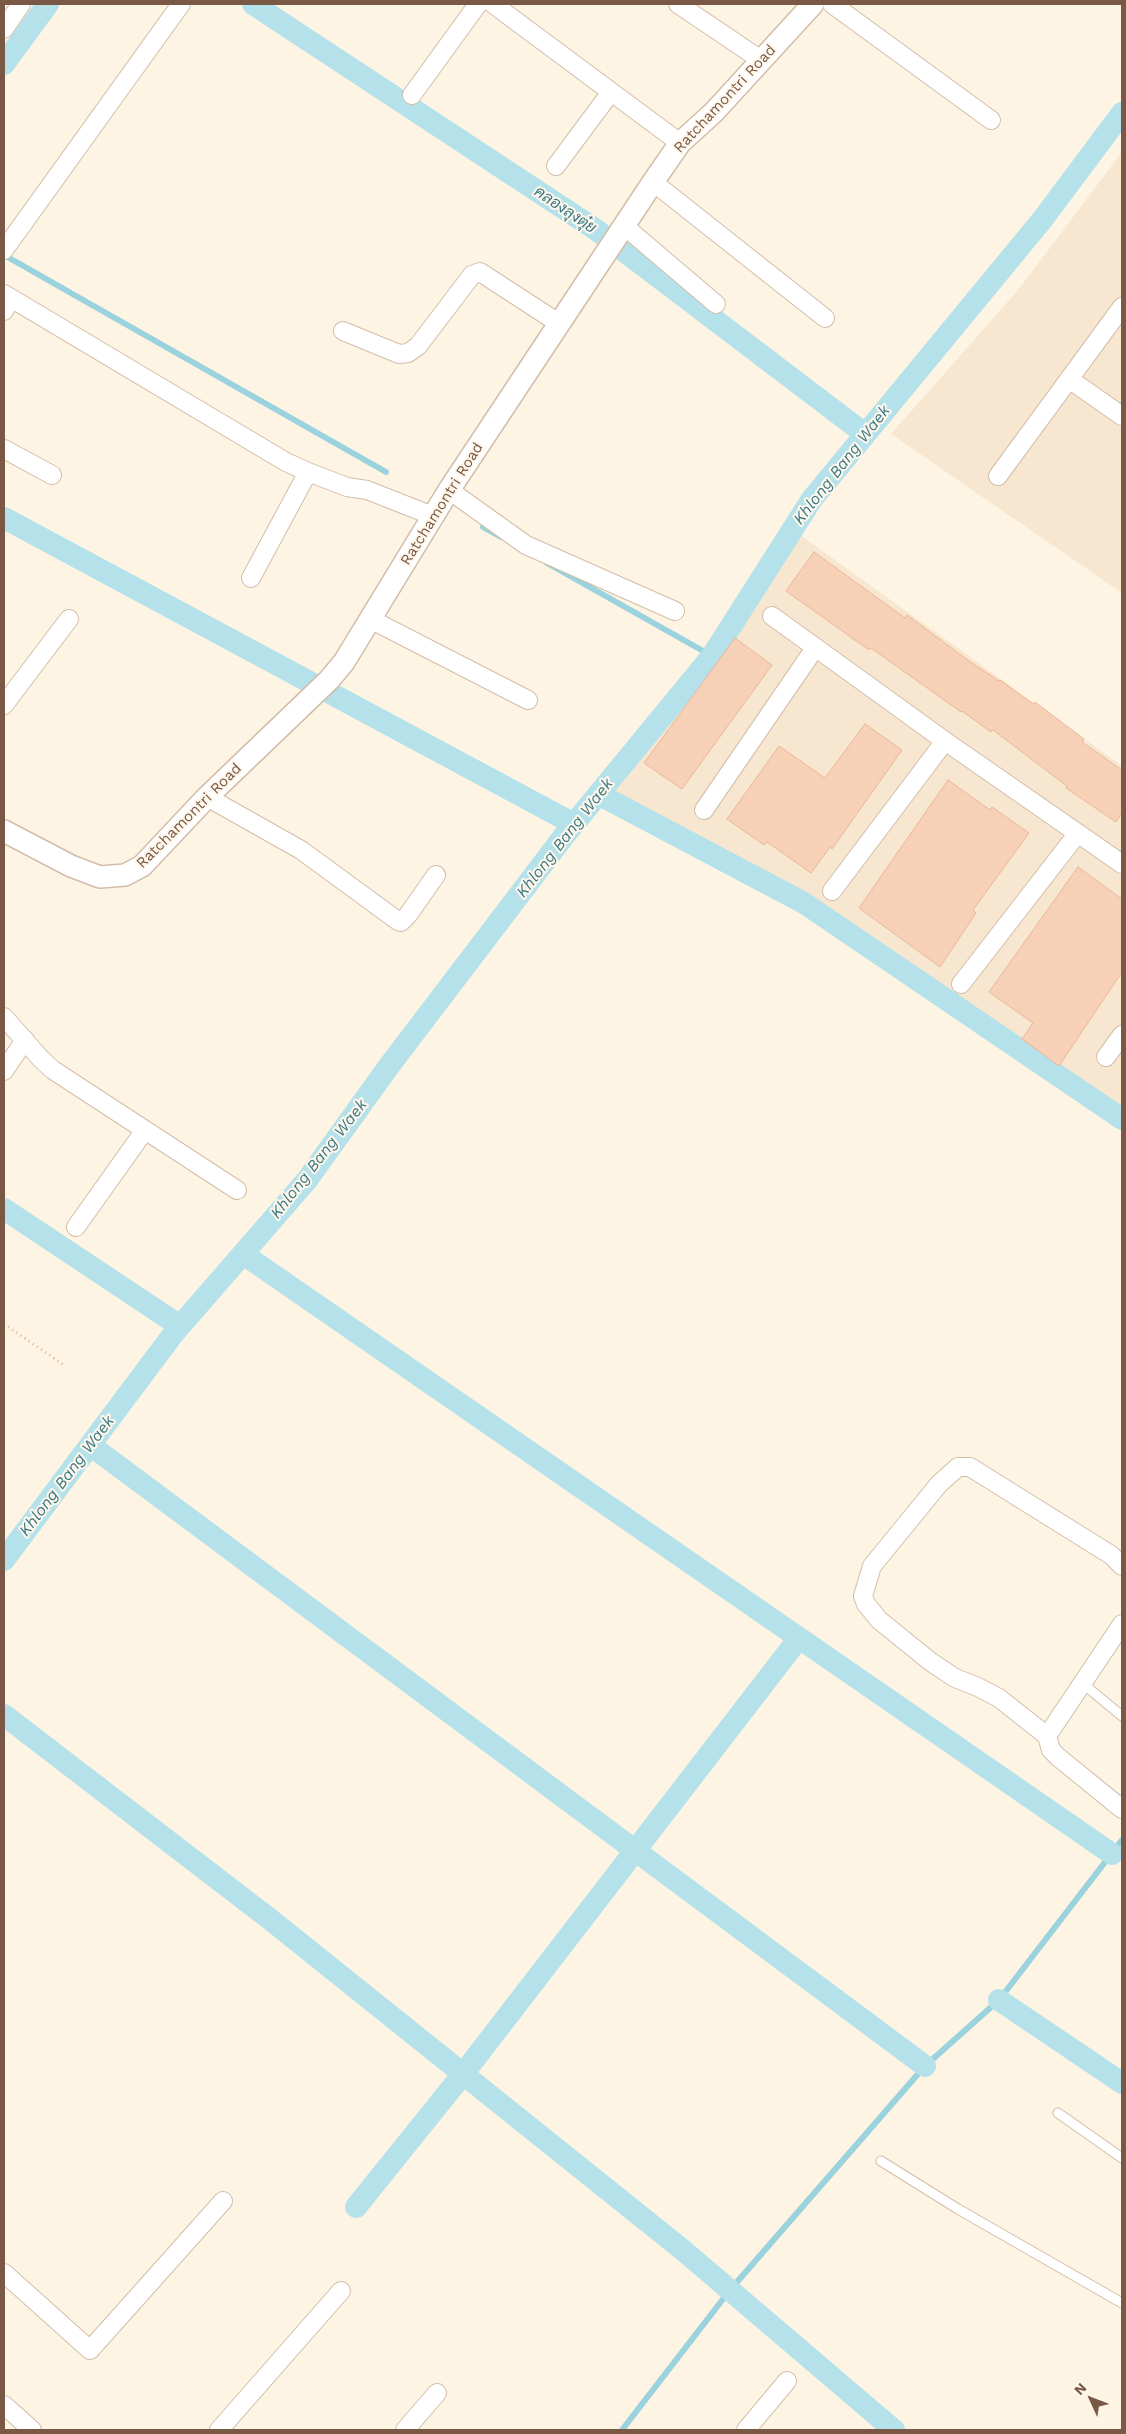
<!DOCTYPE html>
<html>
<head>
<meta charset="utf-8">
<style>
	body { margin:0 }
	#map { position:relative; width:1126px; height:2434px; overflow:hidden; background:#fef4e3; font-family:"Work Sans",sans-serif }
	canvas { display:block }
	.frame { position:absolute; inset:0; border:5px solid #795946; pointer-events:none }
	.north { position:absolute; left:1066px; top:2374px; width:50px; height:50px; -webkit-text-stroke:4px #fff7eb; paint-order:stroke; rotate:313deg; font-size:14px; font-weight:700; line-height:20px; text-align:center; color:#795946 }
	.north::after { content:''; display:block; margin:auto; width:18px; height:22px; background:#795946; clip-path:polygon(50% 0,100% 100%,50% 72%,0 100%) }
</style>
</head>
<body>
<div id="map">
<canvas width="1126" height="2434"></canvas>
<div class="frame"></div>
<div class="north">N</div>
</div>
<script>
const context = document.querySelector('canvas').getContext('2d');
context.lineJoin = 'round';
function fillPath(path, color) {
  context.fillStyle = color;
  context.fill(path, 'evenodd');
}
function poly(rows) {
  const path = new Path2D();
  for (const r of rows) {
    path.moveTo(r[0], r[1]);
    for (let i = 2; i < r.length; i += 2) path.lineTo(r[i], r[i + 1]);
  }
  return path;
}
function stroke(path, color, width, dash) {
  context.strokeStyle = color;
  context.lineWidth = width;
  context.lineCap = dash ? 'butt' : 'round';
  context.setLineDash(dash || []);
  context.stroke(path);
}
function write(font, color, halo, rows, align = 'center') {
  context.font = font + ' "Work Sans",Sarabun,sans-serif';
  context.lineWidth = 4;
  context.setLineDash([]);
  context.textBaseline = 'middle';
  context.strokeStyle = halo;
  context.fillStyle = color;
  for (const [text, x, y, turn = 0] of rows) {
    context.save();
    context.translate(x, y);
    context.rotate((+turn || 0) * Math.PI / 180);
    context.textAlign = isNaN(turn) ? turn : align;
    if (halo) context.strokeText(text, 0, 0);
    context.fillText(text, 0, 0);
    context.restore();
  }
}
const residential = poly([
	[1122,152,1122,593,891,434,1019,289],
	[800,535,1122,766,1122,1119,804,903,608,789]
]);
const stream = poly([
	[4,255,386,472],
	[483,527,501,537],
	[547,563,712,656],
	[622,2430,730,2290,925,2066,999,2000,1122,1840]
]);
const canal = poly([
	[253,4,595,229,865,434],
	[4,64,48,4],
	[4,518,574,824],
	[598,794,804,903,1122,1119],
	[4,1209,180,1326],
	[243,1254,1112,1854],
	[90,1445,925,2066],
	[4,1560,174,1333,307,1180,389,1066,564,836,712,656,812,499,1042,220,1122,113],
	[4,1715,271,1920,684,2251,894,2430],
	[999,2000,1122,2083],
	[356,2207,463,2074,799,1638]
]);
const building = poly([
	[814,552,905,618,907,615,969,661,999,681,1000,680,1033,704,1035,702,1084,739,1082,742,1122,770,1122,813,1116,822,1066,788,1067,786,993,730,991,732,962,711,961,712,871,648,869,650,786,591,814,552],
	[735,638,772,665,682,789,644,763,735,638],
	[865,724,902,750,832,849,830,847,811,873,767,842,764,845,727,819,779,746,825,778,865,724],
	[948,780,990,810,992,807,1029,833,973,910,976,913,940,967,859,908,948,780],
	[1078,867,1122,899,1122,972,1059,1066,1022,1039,1033,1023,989,992,1078,867]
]);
const path = poly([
	[4,1324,64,1365]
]);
const service = poly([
	[1082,1683,1122,1716],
	[1058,2113,1122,2158],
	[881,2161,958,2209,1122,2303]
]);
const minor = poly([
	[493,4,680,143],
	[678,4,761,60],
	[832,4,991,120],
	[4,29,21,4],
	[412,95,478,4],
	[556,166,611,92],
	[653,182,825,318],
	[623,225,716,304],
	[4,250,181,4],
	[4,294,286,462,308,472,347,487,367,490,433,516],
	[4,311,11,298],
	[343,331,399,354,408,353,418,346,472,275,480,272,560,324],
	[1069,379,1122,416],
	[4,449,52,475],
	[998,476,1122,307],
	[449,490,526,545,675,611],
	[251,578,308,472],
	[772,616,945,741,1122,864],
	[370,619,528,700],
	[4,705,69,619],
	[207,797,301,850,398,921,401,922,408,915,436,875],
	[704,810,815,648],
	[832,891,945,741],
	[961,984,1078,833],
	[4,1017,41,1059,53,1070,237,1190],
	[1106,1057,1122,1035],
	[4,1071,25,1040],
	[76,1227,145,1130],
	[1122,1566,1111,1555,970,1467,958,1467,939,1484,872,1566,863,1596,866,1604,879,1620,931,1662,955,1678,978,1687,999,1698,1047,1736,1051,1750,1058,1757,1122,1809],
	[1047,1736,1122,1624],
	[4,2273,90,2350,223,2201],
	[4,2405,32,2430],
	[219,2430,341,2291],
	[405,2430,437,2393],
	[746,2430,787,2381]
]);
const tertiary = poly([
	[4,831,71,866,100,877,125,875,142,866,207,797,329,680,344,662,449,490,653,182,680,143,714,112,813,4]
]);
const streetNames = [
	["Ratchamontri Road",725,99,-47],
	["Ratchamontri Road",442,504,-58],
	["Ratchamontri Road",189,816,-45]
];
const waterNames = [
	["คลองลุงตุ๋ย",565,210,34],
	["Khlong Bang Waek",842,465,-52],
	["Khlong Bang Waek",565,838,-52],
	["Khlong Bang Waek",319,1159,-52],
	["Khlong Bang Waek",67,1476,-53]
];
fillPath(residential, '#f7e6d0');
stroke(stream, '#9ad2dd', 6);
stroke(canal, '#b5e2ea', 22);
fillPath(building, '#f7d1b7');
stroke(building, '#ebb796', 1);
stroke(service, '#d3bdaa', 11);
stroke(minor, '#d3bdaa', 20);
stroke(tertiary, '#d3bdaa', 24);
stroke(path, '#dcb49a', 3, [1, 4]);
stroke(service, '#fff', 9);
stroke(minor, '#fff', 18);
stroke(tertiary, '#fff', 21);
write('15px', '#795946', '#fff7eb', streetNames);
write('italic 16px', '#3b7a87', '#fff7eb', waterNames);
</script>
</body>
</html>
